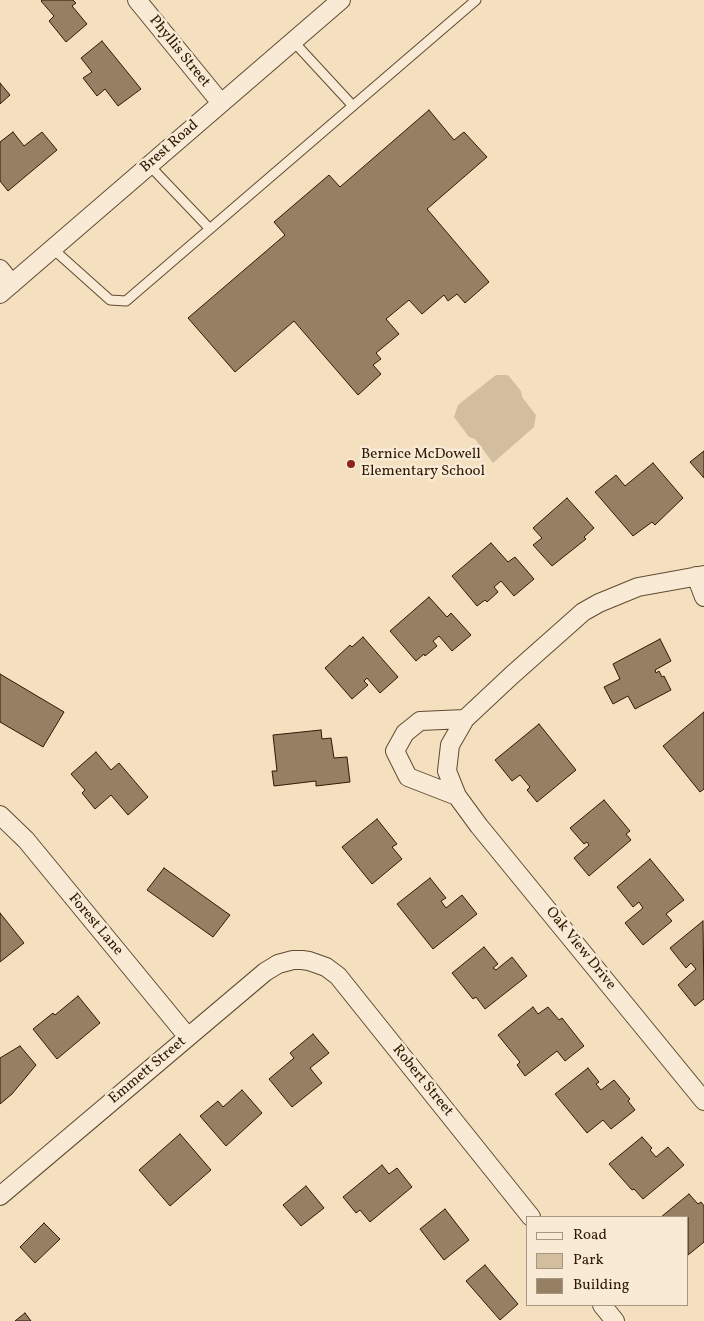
<!DOCTYPE html>
<html>
<head>
<meta charset="utf-8">
<style>
	body { margin:0 }
	#map { position:relative; width:704px; height:1321px; overflow:hidden; background:#f4dfbe; font-family:Vollkorn,serif }
	canvas { display:block }
	.legend { position:absolute; left:526px; top:1216px; width:162px; height:90px; box-sizing:border-box; background:#f8ead5; border:1px solid #a79781; margin:0; padding:6px 9px; list-style:none; font-size:15px; color:#2e1a03 }
	.legend li { display:flex; align-items:center; gap:10px; height:25px }
	.legend b { width:25px; border:1px solid #a79781 }
</style>
</head>
<body>
<div id="map">
<canvas width="704" height="1321"></canvas>
<ul class="legend">
<li><b style="height:6px;background:#f8ead5"></b>Road</li>
<li><b style="height:14px;background:#d2be9e"></b>Park</li>
<li><b style="height:14px;background:#958064"></b>Building</li>
</ul>
</div>
<script>
const context = document.querySelector('canvas').getContext('2d');
context.lineJoin = 'round';
function fillPath(path, color) {
  context.fillStyle = color;
  context.fill(path, 'evenodd');
}
function poly(rows) {
  const path = new Path2D();
  for (const r of rows) {
    path.moveTo(r[0], r[1]);
    for (let i = 2; i < r.length; i += 2) path.lineTo(r[i], r[i + 1]);
  }
  return path;
}
function stroke(path, color, width, dash) {
  context.strokeStyle = color;
  context.lineWidth = width;
  context.lineCap = dash ? 'butt' : 'round';
  context.setLineDash(dash || []);
  context.stroke(path);
}
function write(font, color, halo, rows, align = 'center') {
  context.font = font + ' Vollkorn,serif';
  context.lineWidth = 5;
  context.setLineDash([]);
  context.textBaseline = 'middle';
  context.strokeStyle = halo;
  context.fillStyle = color;
  for (const [text, x, y, turn = 0] of rows) {
    context.save();
    context.translate(x, y);
    context.rotate((+turn || 0) * Math.PI / 180);
    context.textAlign = isNaN(turn) ? turn : align;
    if (halo) context.strokeText(text, 0, 0);
    context.fillText(text, 0, 0);
    context.restore();
  }
}
const green = poly([
	[496,375,508,375,521,391,522,397,536,415,534,427,493,463,475,439,469,437,454,417,458,405]
]);
const building = poly([
	[42,0,73,0,76,3,72,6,87,24,66,42,49,21,54,16,41,1,42,0],
	[102,41,141,89,118,106,105,89,97,96,83,78,92,72,81,58,102,41],
	[0,83,10,95,0,104,0,83],
	[429,110,454,140,464,132,487,157,427,209,489,282,465,303,457,294,448,301,444,295,422,314,409,300,386,319,399,334,376,353,381,359,373,365,381,374,358,395,294,321,235,372,188,318,285,235,274,222,329,175,340,187,429,110],
	[13,132,24,146,42,132,57,150,8,191,0,181,0,142,13,132],
	[704,451,704,478,690,462,704,451],
	[653,463,683,498,655,525,652,522,633,536,595,492,616,475,625,486,653,463],
	[567,498,594,528,584,537,586,539,552,566,533,545,542,538,533,528,567,498],
	[491,543,508,562,515,557,534,579,514,596,501,581,494,587,498,592,487,602,485,600,477,606,452,576,491,543],
	[429,597,447,617,451,613,471,635,452,651,439,636,433,641,437,646,425,656,424,654,416,661,390,631,429,597],
	[363,637,398,677,380,693,367,678,364,681,368,685,352,699,325,668,350,645,352,647,363,637],
	[660,639,671,661,655,670,656,673,659,671,662,677,664,676,671,690,635,709,628,696,613,704,604,687,620,679,613,664,660,639],
	[0,674,64,712,43,747,0,722,0,674],
	[704,712,704,789,700,792,663,746,704,712],
	[539,724,576,770,537,802,527,790,530,787,520,775,512,781,495,760,539,724],
	[321,730,322,739,331,738,334,758,347,757,350,782,316,786,316,781,274,786,272,771,277,771,273,735,321,730],
	[96,752,111,770,119,763,148,797,128,815,111,795,95,809,82,793,85,790,71,774,96,752],
	[604,800,630,831,626,834,631,840,589,876,574,858,589,845,587,842,584,844,570,828,604,800],
	[377,819,397,844,392,847,402,859,372,884,342,847,377,819],
	[650,859,684,900,666,914,672,921,643,945,625,923,643,908,639,902,633,907,617,887,650,859],
	[164,868,230,915,213,937,147,890,164,868],
	[430,878,446,898,441,901,446,908,462,895,477,914,433,949,397,904,430,878],
	[0,913,24,943,0,962,0,913],
	[703,921,704,999,695,1006,678,985,696,969,691,963,686,968,670,948,703,921],
	[484,947,498,964,493,968,496,970,512,957,527,976,485,1009,476,997,473,999,452,973,484,947],
	[78,996,100,1023,57,1059,33,1029,53,1013,55,1015,78,996],
	[533,1007,538,1014,548,1007,559,1020,562,1018,584,1046,565,1061,557,1051,525,1076,517,1065,520,1062,498,1035,533,1007],
	[313,1034,329,1053,310,1068,322,1083,292,1107,269,1079,294,1058,290,1053,313,1034],
	[20,1046,36,1065,12,1094,0,1104,0,1058,20,1046],
	[588,1068,599,1082,596,1084,601,1090,614,1080,630,1099,628,1101,635,1110,611,1129,603,1120,587,1133,555,1094,588,1068],
	[242,1090,262,1113,226,1146,200,1116,218,1101,223,1107,242,1090],
	[180,1134,211,1170,170,1206,139,1170,180,1134],
	[642,1137,652,1148,650,1150,656,1157,668,1147,684,1165,643,1199,634,1189,632,1190,609,1164,642,1137],
	[382,1165,389,1174,397,1168,412,1187,370,1222,360,1210,356,1213,343,1197,382,1165],
	[306,1186,324,1208,301,1226,283,1205,306,1186],
	[689,1194,698,1204,701,1202,704,1206,704,1242,688,1255,688,1217,661,1217,689,1194],
	[445,1209,469,1240,444,1260,420,1229,445,1209],
	[44,1223,60,1239,35,1263,20,1247,44,1223],
	[485,1265,518,1304,500,1320,466,1281,485,1265],
	[25,1313,31,1321,15,1321,25,1313]
]);
const service = poly([
	[293,41,353,106],
	[149,165,210,229],
	[53,249,110,300,126,301,476,0]
]);
const minor = poly([
	[137,0,221,103],
	[0,269,12,284],
	[0,294,341,0],
	[704,575,638,587,599,603,583,612,512,675,465,719,450,745,447,771,457,796,479,826,704,1101],
	[696,576,704,597],
	[457,796,408,777,395,751,405,733,420,721,465,719],
	[0,815,26,840,188,1037],
	[0,1196,265,972,278,964,293,960,302,960,309,961,326,967,338,976,531,1217],
	[602,1305,615,1321]
]);
const markers = [
	[351,464,5,"#8f2418"]
];
const streetNames = [
	["Phyllis Street",179,52,51],
	["Brest Road",170,147,-41],
	["Forest Lane",95,925,50],
	["Oak View Drive",580,949,51],
	["Emmett Street",148,1071,-40],
	["Robert Street",422,1081,51]
];
const poiNames = [
	["Bernice McDowell",361,455],
	["Elementary School",361,472]
];
fillPath(green, '#d2be9e');
fillPath(building, '#958064');
stroke(building, '#2e1a03', 1);
stroke(service, '#604b32', 11);
stroke(minor, '#604b32', 20);
stroke(service, '#f8ead5', 9);
stroke(minor, '#f8ead5', 18);
for (const [x, y, r, color] of markers) {
  const dot = new Path2D();
  dot.arc(x, y, r, 0, 2 * Math.PI);
  context.fillStyle = color;
  context.fill(dot);
  stroke(dot, '#f8ead5', 2);
}
write('15px', '#2e1a03', '#f8ead5', streetNames);
write('15px', '#2e1a03', '#f8ead5', poiNames, 'left');
</script>
</body>
</html>
